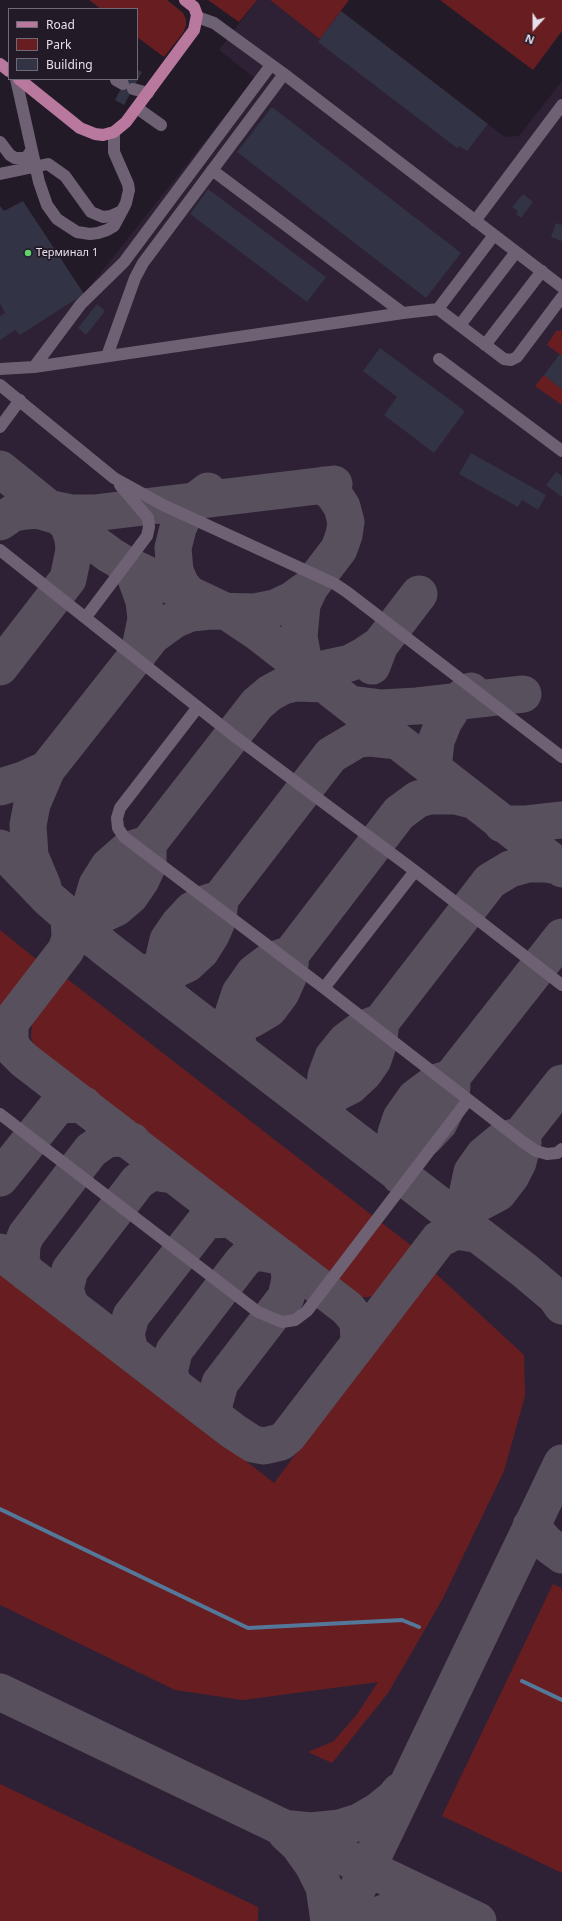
<!DOCTYPE html>
<html>
<head>
<meta charset="utf-8">
<style>
	body { margin:0 }
	#map { position:relative; width:562px; height:1921px; overflow:hidden; background:#231a28; font-family:"Noto Sans",sans-serif }
	canvas { display:block }
	.legend { position:absolute; left:8px; top:8px; width:130px; height:72px; box-sizing:border-box; background:#231a28; border:1px solid #716976; margin:0; padding:5px 7px; list-style:none; font-size:12px; color:#e6e0ea }
	.legend li { display:flex; align-items:center; gap:8px; height:20px }
	.legend b { width:20px; border:1px solid #716976 }
	.north { position:absolute; left:514px; top:8px; width:40px; height:40px; -webkit-text-stroke:3px #231a28; paint-order:stroke; rotate:201deg; font-size:11px; font-weight:700; line-height:16px; text-align:center; color:#e6e0ea }
	.north::after { content:''; display:block; margin:auto; width:14px; height:18px; background:#e6e0ea; clip-path:polygon(50% 0,100% 100%,50% 72%,0 100%) }
</style>
</head>
<body>
<div id="map">
<canvas width="562" height="1921"></canvas>
<ul class="legend">
<li><b style="height:5px;background:#b9789e"></b>Road</li>
<li><b style="height:11px;background:#681e20"></b>Park</li>
<li><b style="height:11px;background:#323344"></b>Building</li>
</ul>
<div class="north">N</div>
</div>
<script>
const context = document.querySelector('canvas').getContext('2d');
context.lineJoin = 'round';
function fillPath(path, color) {
  context.fillStyle = color;
  context.fill(path, 'evenodd');
}
function poly(rows) {
  const path = new Path2D();
  for (const r of rows) {
    path.moveTo(r[0], r[1]);
    for (let i = 2; i < r.length; i += 2) path.lineTo(r[i], r[i + 1]);
  }
  return path;
}
function stroke(path, color, width, dash) {
  context.strokeStyle = color;
  context.lineWidth = width;
  context.lineCap = dash ? 'butt' : 'round';
  context.setLineDash(dash || []);
  context.stroke(path);
}
function write(font, color, halo, rows, align = 'center') {
  context.font = font + ' "Noto Sans",sans-serif';
  context.lineWidth = 3.5;
  context.setLineDash([]);
  context.textBaseline = 'middle';
  context.strokeStyle = halo;
  context.fillStyle = color;
  for (const [text, x, y, turn = 0] of rows) {
    context.save();
    context.translate(x, y);
    context.rotate((+turn || 0) * Math.PI / 180);
    context.textAlign = isNaN(turn) ? turn : align;
    if (halo) context.strokeText(text, 0, 0);
    context.fillText(text, 0, 0);
    context.restore();
  }
}
const built = poly([
	[257,0,270,0,320,39,341,11,505,137,519,136,562,81,562,1921,0,1921,0,206,84,294,255,78,219,50]
]);
const green = poly([
	[89,0,167,0,183,13,186,19,186,26,183,33,164,57,137,37,137,9,101,9],
	[208,0,257,0,239,22],
	[270,0,349,0,320,39],
	[440,0,562,0,562,31,533,70],
	[562,330,562,356,547,345,556,331],
	[544,375,562,389,562,405,535,386],
	[0,930,41,963,0,1017],
	[66,978,413,1247,413,1259,397,1282,381,1295,360,1298,339,1291,49,1066,37,1052,31,1037,33,1017,60,982],
	[0,1269,274,1483,433,1271,524,1355,525,1396,504,1471,442,1600,388,1693,332,1763,308,1752,334,1741,358,1713,378,1682,243,1700,175,1690,0,1605],
	[553,1584,562,1588,562,1873,442,1816],
	[0,1784,258,1907,258,1921,0,1921]
]);
const stream = poly([
	[0,1509,248,1628,402,1620,419,1627],
	[522,1681,562,1700]
]);
const taxiway = poly([
	[0,469,68,524,110,555,125,564,229,613,256,631,562,869],
	[48,508,72,513,94,513,334,484],
	[0,522,13,513,26,511,37,510,58,516],
	[126,564,134,573,144,601,146,619,139,653],
	[310,587,302,604,299,637,303,658,309,672,350,663,365,655,380,645],
	[189,594,181,585,175,571,173,548,178,528,184,515,196,500,208,491],
	[372,666,380,645,419,594],
	[0,667,68,579,74,550,73,539,68,524],
	[350,704,382,708,417,706,523,694],
	[433,769,436,741,444,721,456,702,471,691],
	[0,787,23,780,47,769],
	[502,824,527,824,562,820],
	[0,848,48,898,104,947,524,1270,555,1296,562,1306],
	[43,887,30,856,28,825,32,804,47,769,152,636,174,620,191,613,211,611,255,612,275,608,292,600,310,587,339,549,344,535,346,522,342,507,335,496,324,485],
	[72,919,103,914,116,908,130,896,141,880,148,865,148,844],
	[95,940,92,917,92,902,97,885,109,866,126,851,148,844,257,704,270,693,283,686,296,683,325,684],
	[140,973,174,970,187,964,201,951,211,935,218,919,220,899],
	[169,997,163,972,164,957,168,940,179,924,192,910,204,904,220,899,331,755,358,739,371,738,397,741],
	[10,1023,10,1042,15,1051,24,1060,347,1308,358,1321,359,1343],
	[213,1027,234,1027,252,1019,269,1009,281,993,289,975,291,954],
	[0,1036,66,950,70,938,69,917],
	[240,1052,234,1027,234,1011,240,993,254,973,270,961,291,954,399,813,418,799,430,796,456,796,472,800],
	[303,1098,324,1097,334,1094,350,1086,364,1073,373,1060,378,1045,381,1022],
	[330,1121,324,1097,326,1076,333,1057,346,1041,362,1029,381,1022,490,881,510,869,528,864,546,864,558,866],
	[374,1152,406,1149,425,1138,439,1123,448,1105,452,1087,451,1078],
	[400,1176,396,1151,396,1133,401,1118,415,1098,435,1083,451,1078,562,937],
	[0,1178,55,1109,64,1104,84,1105],
	[444,1208,466,1206,481,1202,498,1193,511,1176,518,1162,523,1142,521,1135],
	[472,1231,466,1206,467,1195,472,1172,484,1155,501,1141,521,1135,562,1083],
	[0,1252,233,1431,253,1444,264,1446,281,1442,288,1436,439,1239,456,1231,475,1234],
	[27,1273,21,1262,22,1245,26,1235,91,1150,107,1139,119,1138,132,1141],
	[71,1307,65,1289,70,1270,138,1181,152,1172,173,1175],
	[130,1352,126,1334,131,1316,203,1224,211,1220,231,1219],
	[175,1386,170,1377,170,1369,174,1351,242,1262,248,1256,258,1252,279,1256],
	[219,1420,214,1412,214,1405,220,1383,286,1297,290,1279,289,1269,285,1260],
	[531,1526,546,1543,562,1555],
	[0,1692,478,1921],
	[291,1829,311,1831,340,1828,359,1822,378,1811,393,1799,400,1791],
	[286,1833,298,1844,313,1865,324,1887,329,1921],
	[342,1921,562,1463],
	[364,1921,394,1909,422,1906,444,1909]
]);
const building = poly([
	[341,11,488,124,467,151,459,146,457,148,318,42],
	[137,70,142,72,124,105,115,100,126,79,137,79],
	[272,107,461,253,426,298,237,152],
	[208,189,326,277,307,302,190,214],
	[523,194,533,202,521,218,516,214,518,211,512,207],
	[23,201,84,294,20,335,15,330,0,340,0,316,5,313,0,303,0,206,4,211],
	[556,223,562,225,562,241,551,237],
	[97,304,105,311,86,335,78,328],
	[380,348,465,411,434,453,384,415,397,397,363,371],
	[560,354,562,356,562,389,544,375],
	[471,453,546,495,538,510,522,500,518,507,459,474],
	[556,472,562,476,562,497,546,485]
]);
const minor = poly([
	[197,17,214,23,284,74,562,287],
	[16,79,39,182,47,205,57,219,77,232,90,234,98,233,107,230,114,226,122,211],
	[116,80,123,84],
	[133,89,148,93],
	[137,108,161,125],
	[0,142,10,155,15,158,26,158,31,151],
	[212,170,403,313],
	[0,174,48,164,65,176,91,212,103,217,111,216,122,211,126,203,129,190,128,184,114,152,114,132],
	[475,221,562,105],
	[438,309,504,359,511,360,517,357,562,297],
	[460,325,516,252],
	[485,345,542,271],
	[107,356,135,278,143,263,284,74],
	[439,359,562,451],
	[34,367,81,304,124,262,271,65],
	[0,369,34,367,403,313,438,309,494,235],
	[0,385,114,478,163,505,335,584,347,592,562,757],
	[0,427,20,400],
	[0,550,233,735,415,871,562,985],
	[86,617,147,536,149,527,148,518,120,485],
	[198,707,120,808,117,818,118,828,124,837,324,988,523,1142,536,1151,547,1154,557,1153,562,1149],
	[324,988,415,871],
	[0,1114,258,1312,282,1322,295,1320,307,1311,468,1100]
]);
const major = poly([
	[0,64,9,71],
	[19,79,80,128,95,134,103,135,114,132,126,122,194,30,197,15,194,7,185,0]
]);
const markers = [
	[28,253,4,"#5cd56d"]
];
const poiNames = [
	["Терминал 1",36,253]
];
fillPath(built, '#2e2135');
fillPath(green, '#681e20');
stroke(stream, '#54789a', 4);
stroke(taxiway, '#58505d', 37);
fillPath(building, '#323344');
stroke(minor, '#6d6173', 12);
stroke(major, '#b9789e', 12);
for (const [x, y, r, color] of markers) {
  const dot = new Path2D();
  dot.arc(x, y, r, 0, 2 * Math.PI);
  context.fillStyle = color;
  context.fill(dot);
  stroke(dot, '#231a28', 1.5);
}
write('11px', '#e6e0ea', '#231a28', poiNames, 'left');
</script>
</body>
</html>
